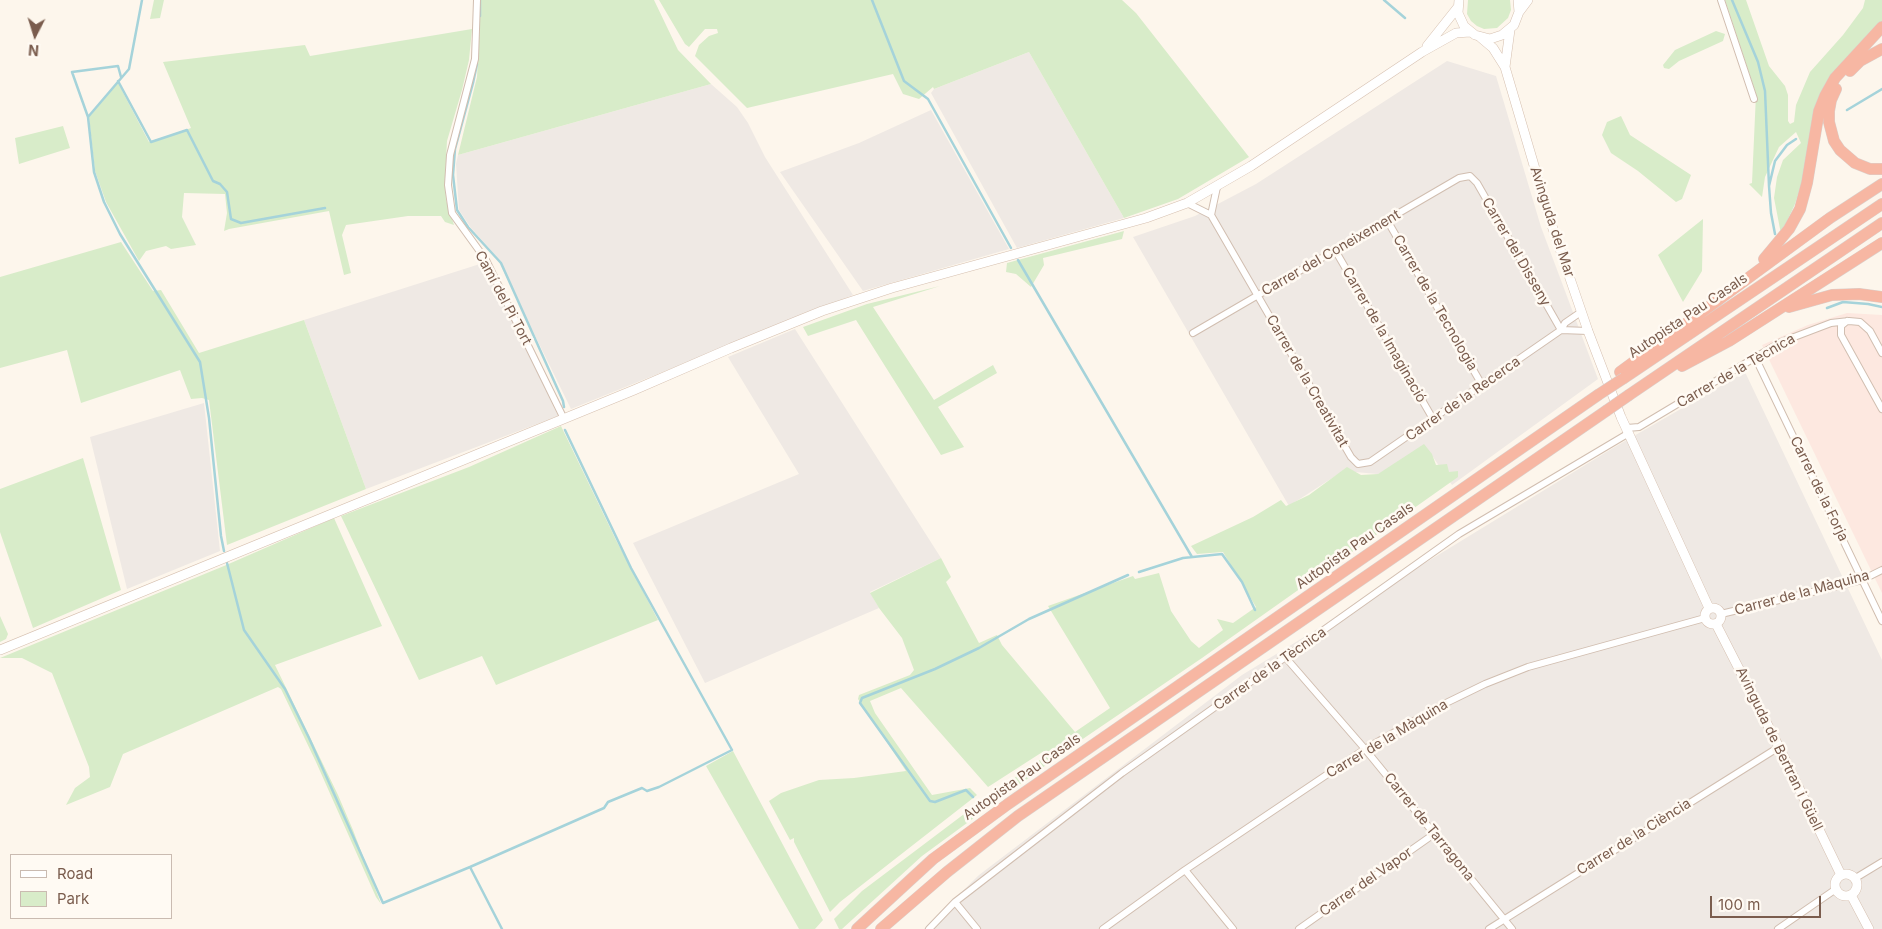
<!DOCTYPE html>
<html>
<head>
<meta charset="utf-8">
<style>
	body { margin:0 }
	#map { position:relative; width:1882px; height:929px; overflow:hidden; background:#fdf6ec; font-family:Inter,sans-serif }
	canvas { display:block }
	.legend { position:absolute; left:10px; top:854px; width:162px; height:65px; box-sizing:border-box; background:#fffaf3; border:1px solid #cabbb1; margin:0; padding:6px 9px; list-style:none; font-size:15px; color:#7a5c4d }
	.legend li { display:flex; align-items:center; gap:10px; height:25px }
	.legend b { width:25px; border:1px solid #cabbb1 }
	.north { position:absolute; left:10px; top:10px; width:50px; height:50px; -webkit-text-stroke:4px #fffaf3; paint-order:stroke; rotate:185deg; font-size:14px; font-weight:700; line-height:20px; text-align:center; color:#7a5c4d }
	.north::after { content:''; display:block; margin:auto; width:18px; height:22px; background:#7a5c4d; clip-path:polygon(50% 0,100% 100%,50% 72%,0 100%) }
	.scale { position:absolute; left:1710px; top:896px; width:111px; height:22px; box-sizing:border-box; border:2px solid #7a5c4d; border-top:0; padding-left:6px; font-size:15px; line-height:18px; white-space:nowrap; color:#7a5c4d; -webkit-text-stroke:4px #fffaf3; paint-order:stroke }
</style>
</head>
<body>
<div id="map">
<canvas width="1882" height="929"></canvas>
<ul class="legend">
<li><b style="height:6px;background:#fff"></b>Road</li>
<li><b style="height:14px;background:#d8ecc9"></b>Park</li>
</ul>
<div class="north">N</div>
<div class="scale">100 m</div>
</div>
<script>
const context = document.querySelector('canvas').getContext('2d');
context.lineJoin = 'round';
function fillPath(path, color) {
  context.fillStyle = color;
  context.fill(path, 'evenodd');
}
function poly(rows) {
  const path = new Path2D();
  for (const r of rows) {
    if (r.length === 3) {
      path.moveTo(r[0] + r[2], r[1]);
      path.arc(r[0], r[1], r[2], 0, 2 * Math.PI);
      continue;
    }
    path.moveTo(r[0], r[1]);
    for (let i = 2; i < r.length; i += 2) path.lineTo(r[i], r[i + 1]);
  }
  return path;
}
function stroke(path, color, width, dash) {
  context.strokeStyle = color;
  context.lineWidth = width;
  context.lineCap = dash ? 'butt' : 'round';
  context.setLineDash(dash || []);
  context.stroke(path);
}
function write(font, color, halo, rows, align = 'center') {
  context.font = font + ' Inter,sans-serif';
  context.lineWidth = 5;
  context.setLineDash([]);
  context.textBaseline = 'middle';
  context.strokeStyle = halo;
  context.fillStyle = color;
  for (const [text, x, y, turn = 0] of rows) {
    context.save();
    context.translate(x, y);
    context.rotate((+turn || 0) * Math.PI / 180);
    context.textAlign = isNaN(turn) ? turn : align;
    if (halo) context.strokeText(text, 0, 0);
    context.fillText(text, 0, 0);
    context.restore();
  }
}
const commercial = poly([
	[1847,313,1882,315,1882,593,1762,345,1808,325]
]);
const industrial = poly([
	[1029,52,1124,218,1017,248,931,93,934,89],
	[1447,61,1496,76,1541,227,1598,379,1452,485,1431,454,1378,474,1343,471,1289,506,1133,237,1195,216,1256,184],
	[711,84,737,107,748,123,765,157,853,295,571,409,496,256,471,228,459,210,456,164,458,155],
	[931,110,1009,249,863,291,780,172,859,143],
	[483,263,487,266,558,416,366,489,304,320],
	[795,329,941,558,870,592,879,608,705,683,633,543,799,474,728,357],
	[1745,372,1882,660,1882,929,924,929,979,875,1242,675,1613,448],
	[204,403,220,551,127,589,90,437]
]);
const green = poly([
	[154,0,164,0,160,18,150,19],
	[481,0,654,0,678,50,711,84,458,155,477,77],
	[659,0,1122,0,1136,13,1249,157,1178,199,1124,218,1029,52,934,89,933,87,919,99,903,94,893,74,747,108,695,56,699,45,709,36,718,33,717,29,705,29,689,47,685,44],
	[1468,0,1510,0,1511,10,1508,18,1497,28,1484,29,1477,26,1471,21,1467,14],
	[1725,0,1746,0,1769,66,1785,86,1788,95,1788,121,1790,124,1794,122,1796,105,1810,72,1843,35,1863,8,1865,0,1882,0,1882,23,1840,66,1795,204,1781,234,1774,198,1777,177,1783,160,1801,143,1796,132,1779,147,1765,177,1762,197,1749,184,1752,183,1756,94],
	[472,29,469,60,462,90,447,141,445,178,446,200,454,225,445,222,441,216,408,216,346,225,342,235,351,273,344,275,329,211,229,229,224,231,227,213,225,194,184,193,182,217,196,245,171,249,166,246,146,251,139,261,106,202,95,171,89,117,118,83,149,142,191,128,163,62,305,45,310,56],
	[1716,31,1725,34,1723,41,1679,61,1669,69,1664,68,1663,65,1675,50],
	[1621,116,1630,135,1691,175,1682,199,1676,202,1638,171,1611,153,1602,135,1607,122],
	[63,126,70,148,19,164,15,138],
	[1703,219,1702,271,1683,302,1658,255],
	[1124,231,1122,239,1043,258,1044,265,1031,287,1016,274,1006,272,1007,263],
	[121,242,153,291,161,290,199,353,304,320,366,489,227,545,209,400,202,398,191,399,180,370,81,403,67,350,0,368,0,277],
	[940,286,873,307,934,400,993,365,997,373,938,407,964,447,941,455,856,320,808,336,803,327,867,304],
	[561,426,616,540,658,620,496,685,482,656,419,680,341,516,469,467],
	[1424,444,1432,454,1436,465,1447,464,1449,472,1458,471,1458,477,1202,658,1068,749,922,856,842,929,839,929,834,919,862,891,980,802,1047,755,1044,751,988,787,901,688,870,701,875,713,932,795,970,788,977,795,840,902,830,912,794,842,794,838,790,840,769,801,781,793,819,780,854,778,906,771,858,699,859,695,910,675,914,670,902,638,879,608,870,593,941,558,951,577,946,582,979,643,997,635,1002,645,1075,732,1110,708,1048,606,1133,576,1135,579,1159,573,1171,611,1191,641,1199,648,1223,630,1217,619,1233,623,1256,607,1223,552,1197,554,1191,546,1253,517,1281,500,1286,506,1309,495,1347,467,1361,475,1378,474],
	[83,458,121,590,33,628,0,532,0,489],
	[334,518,382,626,275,665,338,795,353,830,381,904,376,897,316,762,281,689,278,687,123,754,110,787,66,805,75,788,90,777,89,767,52,673,22,658,0,658,224,566],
	[0,616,8,634,6,639,0,642],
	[733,751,823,920,815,929,799,929,706,766]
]);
const stream = poly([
	[142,0,129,69,88,117,94,172,104,202,120,234,200,362,209,418,221,536,224,551],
	[872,0,904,81,928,99,1011,248],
	[1384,0,1405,18],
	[1732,0,1758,62,1765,91,1769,186],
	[480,16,480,0],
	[477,64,473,83,455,149,453,175,457,210,468,227,501,263,563,401,564,407],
	[118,81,151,142,187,130,213,181,220,184,227,192,231,219,241,223,325,208],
	[1847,110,1882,89],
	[88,117,72,72,118,66,121,77],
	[1775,234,1771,213,1769,186,1775,161,1787,145,1796,139],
	[1018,260,1192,557],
	[1827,308,1843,302,1868,304,1882,307],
	[227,563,244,630,285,689,309,738,383,903,470,867],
	[1139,572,1183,558,1222,554,1242,582,1255,610],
	[973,797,966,790,935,802,930,801,860,703,862,698,935,669,979,648,1029,619,1128,575],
	[502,929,470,867,604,808,608,802,642,788,647,791,659,787,732,750,631,568,565,430]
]);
const street = poly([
	[477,0,475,59,450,155,448,185,452,213,486,260,564,419],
	[1721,0,1754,99],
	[1187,203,1211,215,1351,457,1358,464,1370,462,1561,330,1565,323,1581,312],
	[1211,215,1217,187],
	[1387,220,1482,385],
	[1335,250,1433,419],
	[1847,321,1841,326,1841,335,1882,409],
	[1561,330,1588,331],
	[1193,333,1459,178,1470,176,1477,183,1561,330],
	[1755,357,1882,621],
	[1627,428,1639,427,1781,342,1831,323,1849,321,1860,322,1870,331,1882,353],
	[1721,614,1862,580,1882,570],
	[1286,658,1365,749,1512,929],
	[1185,870,1233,929],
	[1854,879,1882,862],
	[955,902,977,929],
	[929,929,955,902,1122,773,1459,534,1629,433],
	[1103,929,1185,870,1365,749,1444,704,1485,684,1528,667,1705,618],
	[1299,929,1434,834],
	[1489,929,1779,747],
	[1778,929,1836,889]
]);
const secondary = poly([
	[1459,0,1458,13,1464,26,1475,35,1490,39,1502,35,1514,25,1519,12,1518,0],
	[1519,12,1528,0],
	[1480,37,1493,48,1505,67,1551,223,1588,331,1621,417,1709,608],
	[1427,46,1458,7],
	[1505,67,1510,30],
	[1713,616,8],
	[1716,624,1779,747,1841,875],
	[0,650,634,390,731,348,822,311,892,288,1146,218,1187,203,1251,166,1422,52,1456,33,1470,32],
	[1846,885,11],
	[1851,895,1869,929]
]);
const highway = poly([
	[1850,71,1860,61,1882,49],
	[1836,89,1831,100,1829,111,1829,122,1834,141,1840,150,1855,163,1870,169,1882,169],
	[1764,259,1789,229,1800,209,1807,183,1819,111,1825,96,1835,78,1882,27],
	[1789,307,1832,295,1859,294,1882,297],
	[1682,366,1729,341,1882,243],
	[1620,372,1830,218,1882,184],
	[1624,378,1882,204],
	[1629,395,1882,223],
	[857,929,933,859,1008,804,1598,395],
	[881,929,947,872,1018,816,1606,411]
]);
const highwayBridge = poly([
	[1598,395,1624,378],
	[1606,411,1629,395]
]);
const streetNames = [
	["Avinguda del Mar",1552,222,72],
	["Carrer del Disseny",1516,252,60],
	["Carrer del Coneixement",1331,253,-30],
	["Camí del Pi Tort",503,298,62],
	["Carrer de la Tecnologia",1435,303,60],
	["Autopista Pau Casals",1688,316,-34],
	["Carrer de la Imaginació",1384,335,60],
	["Carrer de la Tècnica",1736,371,-30],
	["Carrer de la Creativitat",1307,381,60],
	["Carrer de la Recerca",1463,399,-35],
	["Carrer de la Forja",1819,489,64],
	["Autopista Pau Casals",1355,546,-35],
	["Carrer de la Màquina",1802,593,-15],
	["Carrer de la Tècnica",1270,669,-35],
	["Carrer de la Màquina",1387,739,-31],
	["Avinguda de Bertran i Güell",1779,749,64],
	["Autopista Pau Casals",1022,777,-35],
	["Carrer de Tarragona",1429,827,51],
	["Carrer de la Ciència",1634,837,-32],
	["Carrer del Vapor",1366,882,-35]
];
fillPath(commercial, '#fde8e0');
fillPath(industrial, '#efe9e4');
fillPath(green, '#d8ecc9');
stroke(stream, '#a5d3da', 2.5);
stroke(street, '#d1beb0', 8);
stroke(secondary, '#d6c0b0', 10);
stroke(highway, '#dad1cd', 12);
stroke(street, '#fff', 6);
stroke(secondary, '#fff', 9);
stroke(highway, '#f7b7a3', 11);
stroke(highwayBridge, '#dad1cd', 12, []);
stroke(highwayBridge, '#f7b7a3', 11);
write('14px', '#7a5c4d', '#fffaf3', streetNames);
</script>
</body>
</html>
